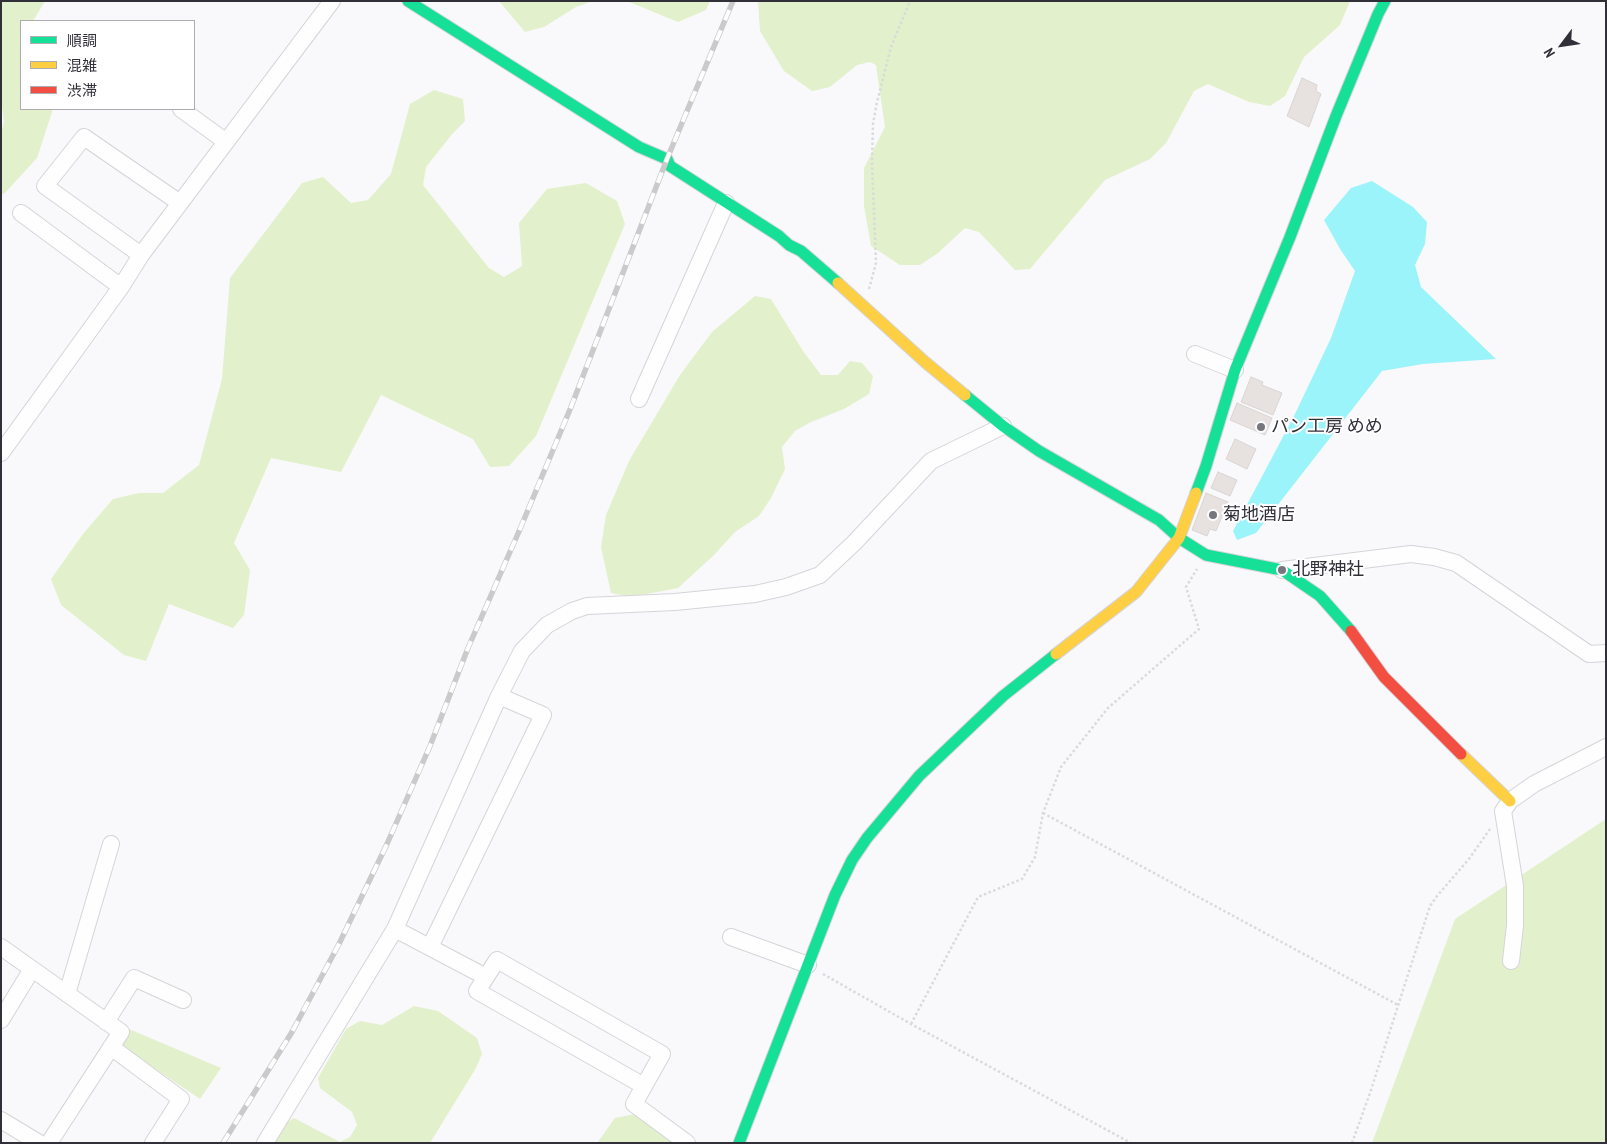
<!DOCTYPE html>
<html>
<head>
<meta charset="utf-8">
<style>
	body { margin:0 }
	#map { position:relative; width:1607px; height:1144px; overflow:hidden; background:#f9f9fb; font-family:"PT Sans Narrow","Noto Sans JP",sans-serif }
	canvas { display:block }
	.frame { position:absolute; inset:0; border:2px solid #313039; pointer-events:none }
	.legend { position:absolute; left:20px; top:20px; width:175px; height:90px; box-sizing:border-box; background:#fff; border:1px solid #adacb0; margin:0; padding:6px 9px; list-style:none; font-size:15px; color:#313039 }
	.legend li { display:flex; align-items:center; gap:10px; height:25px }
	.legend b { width:25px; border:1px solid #adacb0 }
	.north { position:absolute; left:1537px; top:20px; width:50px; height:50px; -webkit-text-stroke:4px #fff; paint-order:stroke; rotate:239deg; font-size:14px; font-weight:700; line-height:20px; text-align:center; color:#313039 }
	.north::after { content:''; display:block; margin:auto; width:18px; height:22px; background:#313039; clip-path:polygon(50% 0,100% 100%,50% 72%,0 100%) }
</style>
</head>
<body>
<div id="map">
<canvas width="1607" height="1144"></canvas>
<div class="frame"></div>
<ul class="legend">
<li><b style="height:6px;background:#16e098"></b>順調</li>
<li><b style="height:6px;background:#ffcf43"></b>混雑</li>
<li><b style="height:6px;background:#f24e42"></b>渋滞</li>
</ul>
<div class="north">N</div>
</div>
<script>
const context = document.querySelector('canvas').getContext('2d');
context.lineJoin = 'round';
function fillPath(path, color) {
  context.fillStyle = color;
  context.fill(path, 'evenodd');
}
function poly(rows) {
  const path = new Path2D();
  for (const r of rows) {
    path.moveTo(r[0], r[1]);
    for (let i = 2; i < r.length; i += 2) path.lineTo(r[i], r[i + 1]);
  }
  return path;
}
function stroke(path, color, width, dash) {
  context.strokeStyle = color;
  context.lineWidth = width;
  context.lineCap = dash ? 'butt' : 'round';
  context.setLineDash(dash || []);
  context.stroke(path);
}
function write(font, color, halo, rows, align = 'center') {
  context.font = font + ' "PT Sans Narrow","Noto Sans JP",sans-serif';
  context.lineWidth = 4;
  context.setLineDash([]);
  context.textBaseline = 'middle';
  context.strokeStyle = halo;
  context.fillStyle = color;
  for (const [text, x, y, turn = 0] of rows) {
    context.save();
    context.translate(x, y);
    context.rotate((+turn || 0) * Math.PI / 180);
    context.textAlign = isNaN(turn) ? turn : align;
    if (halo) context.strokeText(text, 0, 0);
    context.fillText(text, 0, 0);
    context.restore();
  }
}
const green = poly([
	[1,1,45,1,33,21,21,21,21,109,53,109,37,158,4,194,1,193,1,133,4,122,1,98],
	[499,1,593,1,576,7,544,27,525,32],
	[627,1,710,1,706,10,678,22],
	[758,1,1350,1,1340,25,1304,57,1285,96,1270,106,1249,102,1208,84,1194,91,1166,143,1150,159,1105,180,1030,269,1015,270,979,232,965,228,938,253,920,265,900,265,871,246,864,206,864,168,885,127,876,65,870,62,857,65,830,87,812,91,784,71,760,31],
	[434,90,463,99,465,121,453,133,426,167,423,185,489,268,504,277,522,266,519,223,547,189,586,183,617,201,625,224,536,436,509,466,490,467,473,439,381,395,341,472,271,458,234,543,250,570,244,615,233,628,169,604,146,661,124,655,61,605,51,579,83,534,113,499,139,493,163,493,199,465,222,379,230,278,302,183,323,177,351,203,368,200,391,174,410,104],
	[755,296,771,299,803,351,821,375,838,375,850,361,862,363,873,376,869,394,844,409,811,422,795,431,782,447,785,469,771,498,759,516,735,532,714,555,678,588,631,597,611,593,601,547,606,515,629,461,680,375,712,332],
	[1606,819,1606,1143,1372,1143,1455,919],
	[414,1006,438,1011,477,1038,482,1054,476,1068,430,1143,274,1143,286,1123,294,1118,340,1142,350,1137,357,1125,352,1112,320,1088,318,1078,346,1029,360,1021,382,1025],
	[129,1029,221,1068,200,1099,117,1043],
	[635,1114,674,1143,597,1143,615,1118]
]);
const water = poly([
	[1372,181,1413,207,1427,222,1425,244,1415,265,1421,287,1496,359,1423,364,1382,371,1256,533,1237,540,1233,531,1294,416,1331,338,1355,271,1340,249,1324,220,1351,188]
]);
const building = poly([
	[1302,78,1317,85,1316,91,1321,94,1309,127,1287,116,1302,78],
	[1251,377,1263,382,1262,385,1282,393,1273,415,1241,402,1251,377],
	[1237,403,1272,418,1265,435,1230,420,1237,403],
	[1235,439,1256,449,1247,469,1226,459,1235,439],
	[1218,472,1237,480,1230,496,1211,488,1218,472],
	[1206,493,1228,502,1216,531,1210,529,1207,536,1192,530,1206,493]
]);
const path = poly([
	[869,289,876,263,872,162,873,124,877,102,891,47,910,1],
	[1043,813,1398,1005],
	[823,974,911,1024,1131,1143],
	[911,1024,978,897,1022,879,1035,857,1043,813,1061,767,1108,708,1199,629,1186,587,1197,569],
	[1352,1143,1370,1093,1430,906,1437,896,1469,859,1490,829]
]);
const street = poly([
	[181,109,225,141],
	[21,213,121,287],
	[141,255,45,186,84,137,180,203],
	[1195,354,1235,370],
	[639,399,726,203],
	[1,453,121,287,141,255,332,1],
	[1282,570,1411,554,1434,557,1456,563,1589,654,1606,653],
	[395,929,486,977],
	[731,937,808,965],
	[1,947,121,1032,49,1143],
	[430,947,543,715,499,696],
	[1511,961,1515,925,1515,886,1503,811,1510,801,1534,784,1606,747],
	[67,994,111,844],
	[1,1020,32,969],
	[106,1022,134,978,183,1000],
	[111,1047,181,1099,153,1143],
	[644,1086,477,991,497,960,662,1054,644,1086,634,1104,687,1143],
	[1,1120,39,1143],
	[265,1143,395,929,499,696,522,651,547,625,572,611,587,606,675,602,755,594,786,587,820,575,854,543,931,461,1003,426]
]);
const fast = poly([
	[408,1,639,147,667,159,670,166,779,236,789,245,801,251,838,283],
	[965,395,1003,426,1039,451,1159,520,1179,538,1206,555,1282,570,1320,596,1351,631],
	[1196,493,1206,466,1235,370,1290,237,1336,116,1378,14,1385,1],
	[739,1143,835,895,852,860,867,838,919,776,1003,696,1056,654]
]);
const slow = poly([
	[838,283,925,362,965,395],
	[1056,654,1136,592,1179,538,1196,493],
	[1461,754,1510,801]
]);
const jam = poly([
	[1351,631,1384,677,1461,754]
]);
const rail = poly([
	[223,1143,292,1032,339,944,387,844,430,746,468,648,520,529,571,407,667,159,733,1]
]);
const markers = [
	[1261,427,5,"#77767d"],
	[1213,515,5,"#77767d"],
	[1282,570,5,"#77767d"]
];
const poiNames = [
	["パン工房 めめ",1271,427],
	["菊地酒店",1223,515],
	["北野神社",1292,570]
];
fillPath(green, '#e2f0cb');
fillPath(water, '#9bf4fa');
fillPath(building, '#e7e1e0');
stroke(building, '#d9d5d4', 1);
stroke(street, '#d5d4d9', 18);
stroke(fast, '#d5d4d9', 13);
stroke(slow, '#d5d4d9', 13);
stroke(jam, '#d5d4d9', 13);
stroke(path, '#dadadb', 2.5, [2.5, 2.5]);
stroke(street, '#fefefe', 16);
stroke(fast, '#16e098', 11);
stroke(slow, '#ffcf43', 11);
stroke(jam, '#f24e42', 11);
stroke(rail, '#cacacb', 5.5);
stroke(rail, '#fff', 4, [11]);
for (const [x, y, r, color] of markers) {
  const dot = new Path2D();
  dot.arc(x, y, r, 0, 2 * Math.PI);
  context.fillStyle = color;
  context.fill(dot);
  stroke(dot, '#fff', 2);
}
write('18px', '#313039', '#fff', poiNames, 'left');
</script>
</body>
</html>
